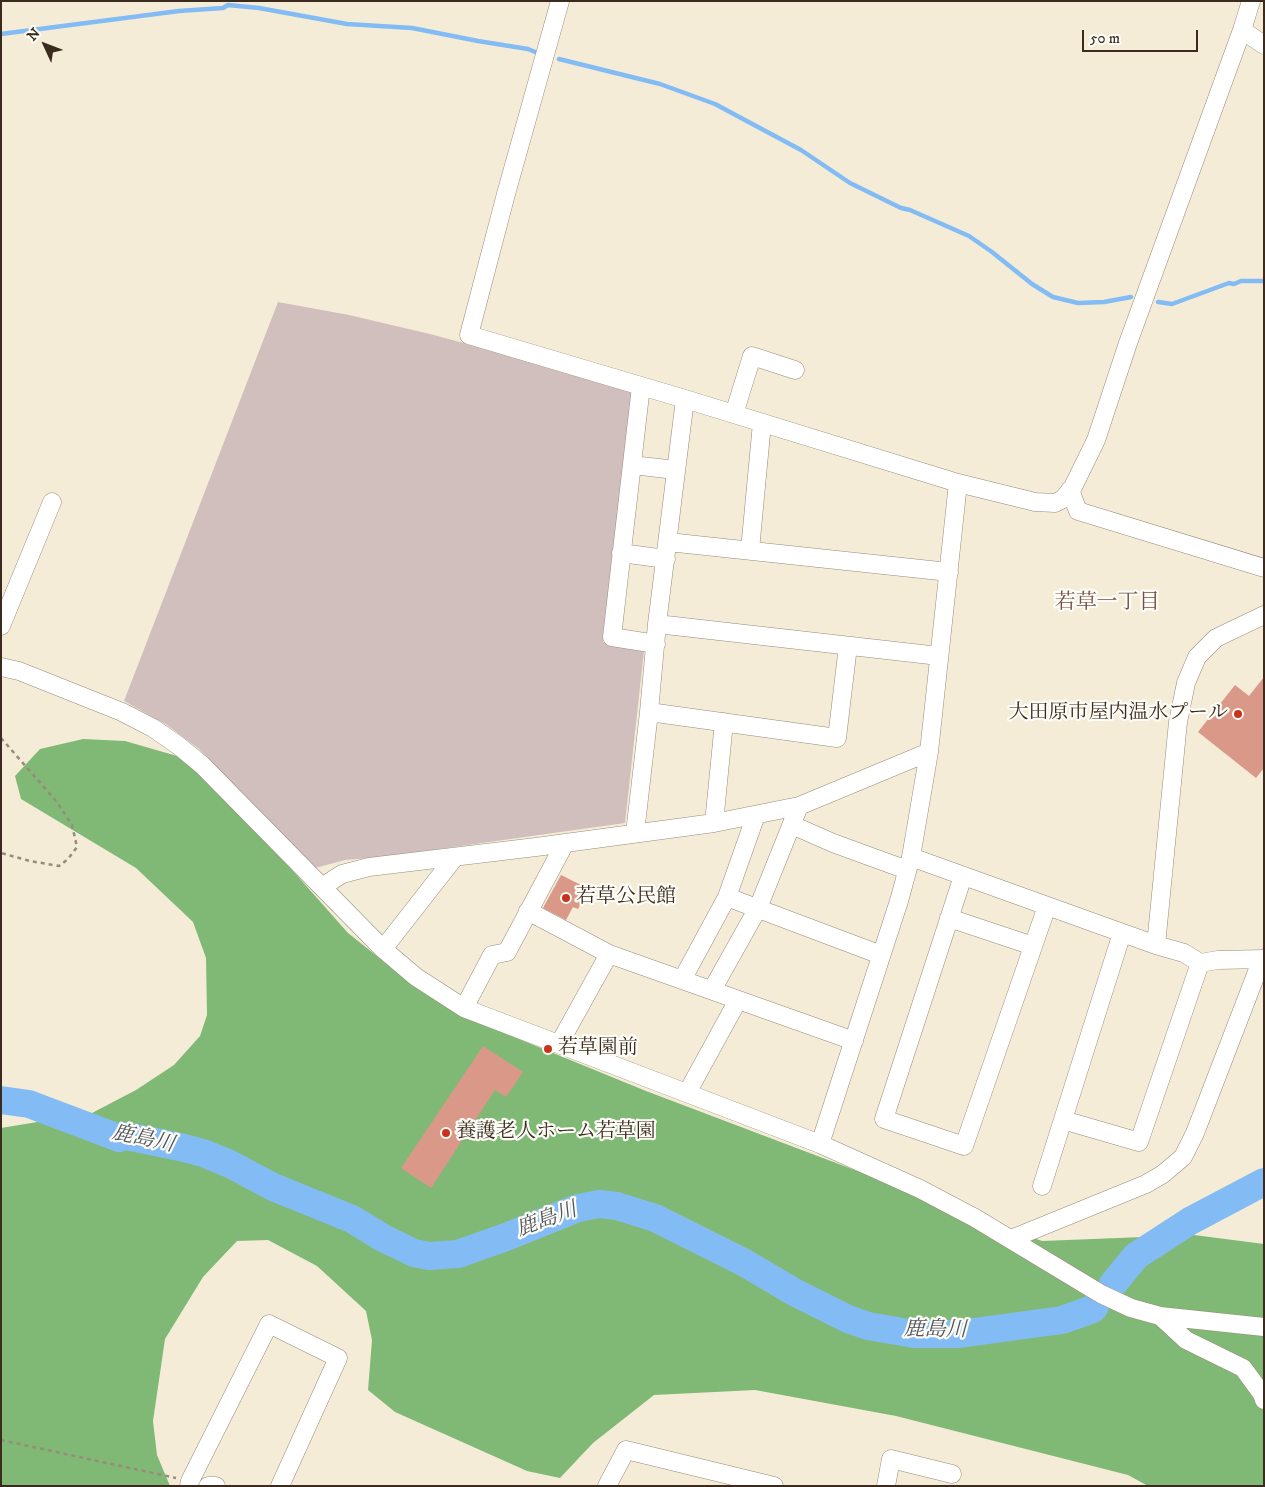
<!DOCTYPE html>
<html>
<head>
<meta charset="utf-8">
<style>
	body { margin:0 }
	#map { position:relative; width:1265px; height:1487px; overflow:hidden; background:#f4ecd7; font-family:"IM FELL DW Pica",serif }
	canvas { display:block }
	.frame { position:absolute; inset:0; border:2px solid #3b2a1e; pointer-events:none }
	.north { position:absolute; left:20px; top:20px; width:50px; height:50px; -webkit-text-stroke:4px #fdfcf7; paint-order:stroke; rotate:313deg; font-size:14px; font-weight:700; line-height:20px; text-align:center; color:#3b2a1e }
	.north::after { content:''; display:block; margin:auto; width:18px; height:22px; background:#3b2a1e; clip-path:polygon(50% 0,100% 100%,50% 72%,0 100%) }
	.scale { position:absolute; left:1082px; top:30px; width:116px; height:22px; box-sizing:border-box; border:2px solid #3b2a1e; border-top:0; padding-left:6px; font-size:15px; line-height:18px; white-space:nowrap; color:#3b2a1e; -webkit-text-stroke:4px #fdfcf7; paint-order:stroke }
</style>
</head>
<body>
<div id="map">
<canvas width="1265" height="1487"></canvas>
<div class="frame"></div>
<div class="north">N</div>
<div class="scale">50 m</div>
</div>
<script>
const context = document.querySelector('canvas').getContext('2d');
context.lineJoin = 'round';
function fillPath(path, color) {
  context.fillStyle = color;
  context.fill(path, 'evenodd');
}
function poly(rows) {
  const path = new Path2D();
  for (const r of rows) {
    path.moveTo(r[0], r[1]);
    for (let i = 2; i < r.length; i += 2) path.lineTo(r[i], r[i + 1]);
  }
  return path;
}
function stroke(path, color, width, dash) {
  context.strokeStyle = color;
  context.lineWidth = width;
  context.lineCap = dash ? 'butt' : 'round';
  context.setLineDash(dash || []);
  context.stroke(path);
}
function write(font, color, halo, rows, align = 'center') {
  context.font = font + ' "IM FELL DW Pica","Noto Serif JP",serif';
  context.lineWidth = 4.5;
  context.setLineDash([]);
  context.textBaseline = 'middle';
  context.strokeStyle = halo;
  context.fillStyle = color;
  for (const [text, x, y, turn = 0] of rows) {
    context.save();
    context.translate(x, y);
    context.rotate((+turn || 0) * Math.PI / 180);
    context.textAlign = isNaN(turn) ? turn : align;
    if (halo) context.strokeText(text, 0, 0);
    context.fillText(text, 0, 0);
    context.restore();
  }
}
const industrial = poly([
	[278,302,349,315,430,334,534,362,634,393,603,642,644,651,625,823,382,857,345,860,315,868,199,749,167,725,124,701]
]);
const forest = poly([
	[83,739,125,741,177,756,207,774,348,933,393,969,492,1028,646,1091,1042,1241,1194,1235,1264,1244,1264,1486,1148,1486,1128,1475,896,1416,755,1390,654,1395,593,1443,560,1478,527,1471,395,1412,368,1390,372,1340,366,1311,317,1266,268,1240,237,1241,203,1277,165,1339,153,1421,157,1455,170,1486,1,1486,1,1128,92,1113,136,1090,174,1065,200,1036,207,1015,206,958,193,922,136,868,21,799,15,776,40,749]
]);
const stream = poly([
	[1,34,179,11,223,8,228,5,259,8,347,24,412,28,478,41,528,49,540,54],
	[559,59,660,84,715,104,801,150,850,183,901,208,910,210,969,236,992,252,1032,284,1053,297,1078,303,1104,302,1131,297],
	[1158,302,1172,304,1229,283,1234,284,1241,281,1264,281]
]);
const river = poly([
	[1,1100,29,1104,119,1138,126,1136,180,1147,203,1153,230,1164,273,1187,352,1219,383,1238,414,1253,429,1256,458,1254,506,1237,578,1208,599,1204,617,1206,655,1218,745,1263,794,1292,848,1319,868,1326,914,1334,959,1334,1062,1320,1093,1309,1095,1306],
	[1113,1284,1136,1256,1190,1221,1264,1182]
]);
const building = poly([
	[1264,677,1264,768,1256,778,1198,732,1235,685,1249,696],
	[561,875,589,889,578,909,573,907,566,920,543,908],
	[483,1046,523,1072,506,1097,495,1090,431,1188,401,1168]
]);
const path = poly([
	[1,738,57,802,72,825,77,847,68,859,59,866,30,861,1,853],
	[1,1440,176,1478]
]);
const minor = poly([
	[560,1,506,194,469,335,685,399,958,483,1035,502,1055,503,1063,499,1073,487,1096,440,1128,343,1242,30,1251,1],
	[1242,30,1264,45],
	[641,386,612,637,656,644],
	[734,414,752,356,795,370],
	[632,465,676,470],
	[1070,490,1078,511,1264,568],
	[668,542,949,572],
	[750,550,762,423],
	[621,553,666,559],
	[657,624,939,656],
	[1,626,52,502],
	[1,667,19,671,122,712,153,728,179,746,202,765,383,949,416,977,464,1008,820,1144,920,1189,975,1218,1101,1294,1131,1308,1160,1316,1264,1327],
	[649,712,837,738,848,646],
	[714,823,724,722],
	[792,825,833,843,907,870],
	[635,833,649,712,657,624,685,399],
	[911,857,1156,945,1184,953,1200,963,1218,960,1264,959],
	[963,876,884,1119,964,1146,1047,906],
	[322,887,342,874,369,867,536,847,714,823,799,806,929,752],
	[727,897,881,955],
	[528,911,609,954,854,1041],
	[949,918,1033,946],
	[1156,945,1178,722,1186,683,1197,657,1216,638,1264,615],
	[383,949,455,857],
	[682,980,727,897,756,815],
	[712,990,758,908,799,806],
	[464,1008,492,955,507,952,565,843],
	[559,1044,609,954],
	[687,1093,738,1000],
	[1063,1120,1139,1142,1200,963],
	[820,1144,899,901,911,857,929,752,958,483],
	[1042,1186,1122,933],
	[1011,1239,1146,1184,1163,1174,1183,1157,1195,1133,1262,959],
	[1160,1316,1186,1340,1243,1368,1262,1394,1264,1400],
	[189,1486,190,1481,269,1324,338,1358,280,1486],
	[208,1486,216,1486],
	[607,1486,626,1450,774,1486],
	[886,1486,891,1459,952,1474]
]);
const markers = [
	[1238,714,5,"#c8321e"],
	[566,898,5,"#c8321e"],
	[548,1049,5,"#c8321e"],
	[446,1133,5,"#c8321e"]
];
const poiNames = [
	["大田原市屋内温水プール",1228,714,"right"],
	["若草公民館",576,898],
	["若草園前",558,1049],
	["養護老人ホーム若草園",456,1133]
];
const neighbourhoodNames = [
	["若草一丁目",1107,604]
];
const waterNames = [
	["鹿島川",143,1140,12],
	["鹿島川",547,1221,-20],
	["鹿島川",935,1331,1]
];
fillPath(industrial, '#d1bfbd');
fillPath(forest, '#80b976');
stroke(stream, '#83bcf4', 4.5);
stroke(river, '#83bcf4', 28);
fillPath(building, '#da9888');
stroke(minor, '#988b7a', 19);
stroke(path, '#988b7a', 2.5, [4, 4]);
stroke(minor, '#fff', 18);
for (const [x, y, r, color] of markers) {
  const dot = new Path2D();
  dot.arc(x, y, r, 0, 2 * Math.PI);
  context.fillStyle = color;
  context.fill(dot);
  stroke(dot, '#fdfcf7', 2);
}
write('20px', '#3b2a1e', '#fdfcf7', poiNames, 'left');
write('21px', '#735043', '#fdfcf7', neighbourhoodNames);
write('italic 21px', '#51565e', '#fdfcf7', waterNames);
</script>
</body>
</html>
